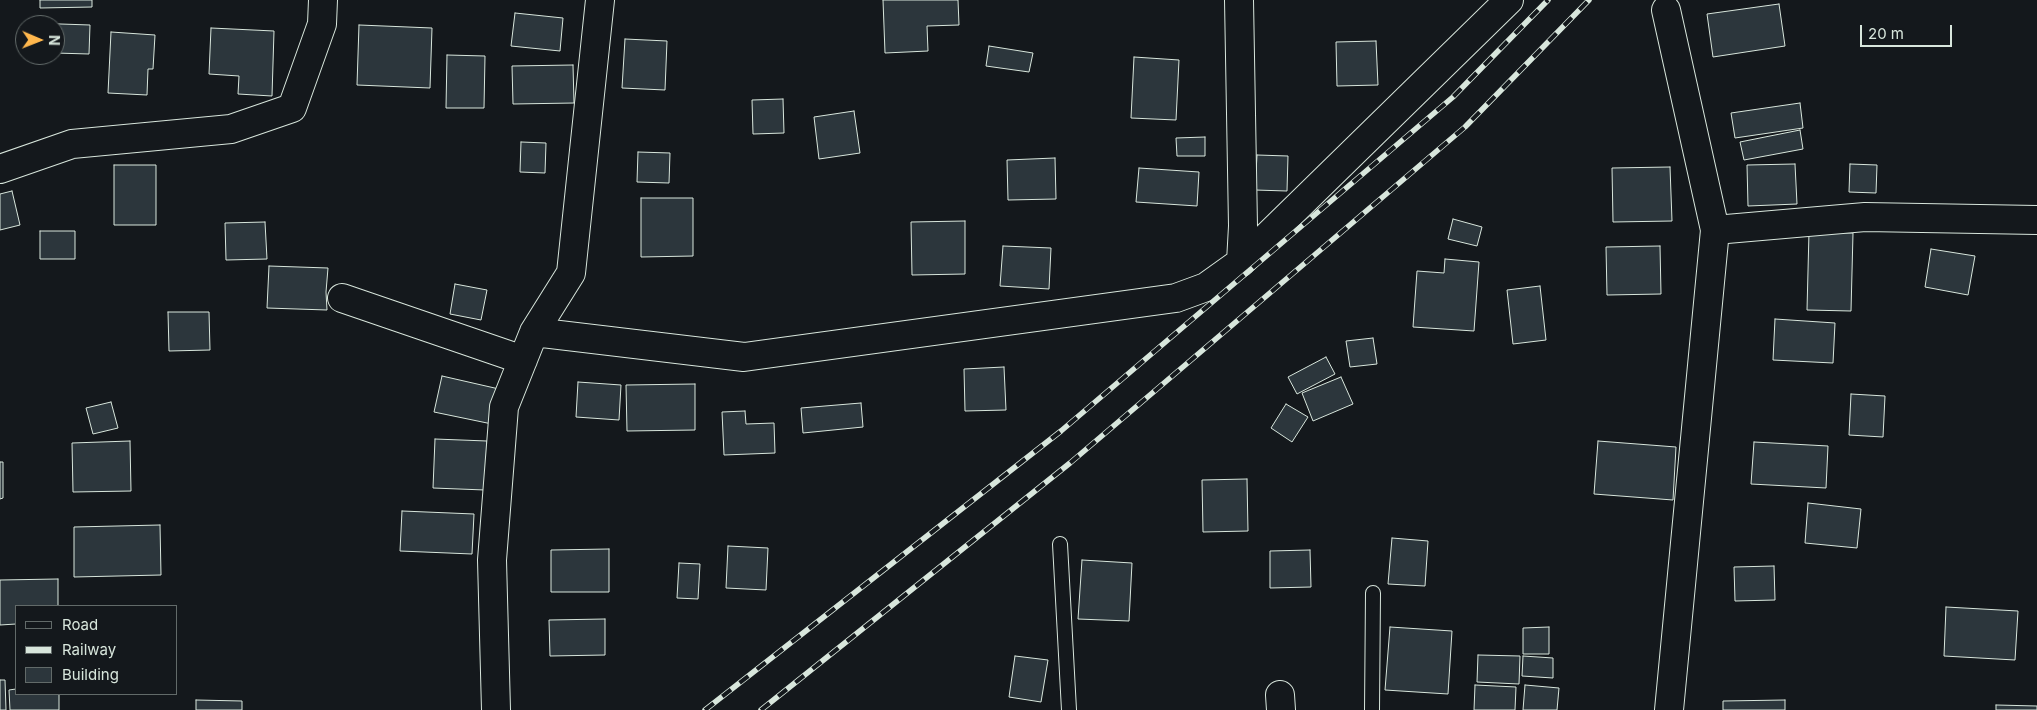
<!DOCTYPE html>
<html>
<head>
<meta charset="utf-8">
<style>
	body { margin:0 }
	#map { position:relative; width:2037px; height:710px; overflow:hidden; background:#14181c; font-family:Inter,sans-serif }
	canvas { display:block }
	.legend { position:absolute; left:15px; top:605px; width:162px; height:90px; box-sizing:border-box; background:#14181c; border:1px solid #626a69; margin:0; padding:6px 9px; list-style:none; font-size:15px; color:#d8e6dc }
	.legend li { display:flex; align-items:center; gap:10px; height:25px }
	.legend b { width:25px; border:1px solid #626a69 }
	.north { position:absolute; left:15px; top:15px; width:50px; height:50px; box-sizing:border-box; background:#14181c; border:1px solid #626a69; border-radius:50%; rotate:91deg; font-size:14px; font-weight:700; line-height:20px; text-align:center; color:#d8e6dc }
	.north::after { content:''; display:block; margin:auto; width:18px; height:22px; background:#ffb74d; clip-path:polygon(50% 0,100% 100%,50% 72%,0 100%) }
	.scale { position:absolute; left:1860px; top:25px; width:92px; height:22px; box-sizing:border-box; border:2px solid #d8e6dc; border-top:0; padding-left:6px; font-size:15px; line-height:18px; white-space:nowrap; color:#d8e6dc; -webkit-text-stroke:4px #14181c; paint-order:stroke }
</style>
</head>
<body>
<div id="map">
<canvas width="2037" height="710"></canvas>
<ul class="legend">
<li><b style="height:6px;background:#14181c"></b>Road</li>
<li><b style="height:6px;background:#d8e6dc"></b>Railway</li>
<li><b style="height:14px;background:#2c363c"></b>Building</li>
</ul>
<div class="north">N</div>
<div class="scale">20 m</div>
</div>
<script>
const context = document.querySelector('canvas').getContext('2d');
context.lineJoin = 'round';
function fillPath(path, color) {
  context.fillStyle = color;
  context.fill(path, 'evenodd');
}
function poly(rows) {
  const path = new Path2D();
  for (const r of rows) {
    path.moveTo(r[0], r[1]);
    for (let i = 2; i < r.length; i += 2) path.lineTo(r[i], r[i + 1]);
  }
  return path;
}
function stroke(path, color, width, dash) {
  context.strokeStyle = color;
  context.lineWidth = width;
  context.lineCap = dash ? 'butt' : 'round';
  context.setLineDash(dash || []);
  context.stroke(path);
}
const building = poly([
	[40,0,92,0,92,7,40,8,40,0],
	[883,0,958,0,959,25,927,26,928,51,885,53,883,0],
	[1779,4,1785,46,1713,57,1707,14,1779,4],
	[515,13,563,18,560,51,511,46,515,13],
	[31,23,90,25,89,54,55,53,55,25,31,25,31,23],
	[359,25,432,28,430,88,357,85,359,25],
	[211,28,274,31,272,96,238,94,239,76,209,74,211,28],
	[111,32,155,35,153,69,148,69,147,95,108,93,111,32],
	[625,39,667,41,665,90,622,88,625,39],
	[1376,41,1378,85,1337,86,1336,42,1376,41],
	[989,46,1033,53,1029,72,986,66,989,46],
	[447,55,485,56,484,108,446,108,447,55],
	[1134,57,1179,60,1176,120,1131,118,1134,57],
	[573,65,574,103,513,104,512,66,573,65],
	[783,99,784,133,753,134,752,100,783,99],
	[1800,103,1803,128,1735,138,1731,113,1800,103],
	[854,111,860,153,819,159,814,117,854,111],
	[1800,130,1803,149,1744,160,1740,142,1800,130],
	[1205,137,1205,156,1177,156,1176,138,1205,137],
	[521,142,546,143,545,173,520,172,521,142],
	[638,152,670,153,669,183,637,182,638,152],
	[1257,155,1288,156,1287,191,1255,190,1257,155],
	[1055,158,1056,199,1008,200,1007,160,1055,158],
	[1795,164,1797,204,1748,206,1747,165,1795,164],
	[1850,164,1877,165,1876,193,1849,192,1850,164],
	[114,165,156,165,156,225,114,225,114,165],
	[1670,167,1672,221,1613,222,1612,168,1670,167],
	[1139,168,1199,172,1197,206,1136,202,1139,168],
	[12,191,20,225,0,230,0,194,12,191],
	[641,198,693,198,693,256,641,257,641,198],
	[1453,219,1482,227,1477,246,1448,239,1453,219],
	[965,221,965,274,912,275,911,222,965,221],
	[265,222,267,259,226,260,225,223,265,222],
	[40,231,75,231,75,259,40,259,40,231],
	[1809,232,1853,233,1851,311,1807,310,1809,232],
	[1003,246,1051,248,1049,289,1000,286,1003,246],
	[1660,246,1661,294,1607,295,1606,247,1660,246],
	[1931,249,1975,256,1968,295,1925,287,1931,249],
	[1445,259,1479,262,1474,331,1413,327,1417,271,1444,273,1445,259],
	[269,266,328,268,326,292,327,310,267,308,269,266],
	[455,284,487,290,481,320,450,314,455,284],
	[1540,286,1546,340,1513,344,1507,290,1540,286],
	[168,312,209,312,210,350,169,351,168,312],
	[1775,319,1835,323,1833,363,1773,360,1775,319],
	[1373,338,1377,364,1350,367,1346,341,1373,338],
	[1326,357,1335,374,1297,394,1288,377,1326,357],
	[1004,367,1006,410,965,411,964,369,1004,367],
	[442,376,499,389,492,424,434,412,442,376],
	[1341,377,1353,404,1313,421,1302,393,1341,377],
	[578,382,621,385,619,420,576,417,578,382],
	[695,384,695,430,627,431,626,385,695,384],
	[1851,394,1885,396,1883,437,1849,435,1851,394],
	[111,402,118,428,93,434,86,408,111,402],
	[861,403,863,427,803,433,801,408,861,403],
	[1286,404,1308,417,1292,442,1271,428,1286,404],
	[745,411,746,424,774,423,775,453,724,455,722,412,745,411],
	[435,439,487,441,485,490,433,488,435,439],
	[130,441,131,491,73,492,72,443,130,441],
	[1598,441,1676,447,1673,500,1594,494,1598,441],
	[1754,442,1828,446,1826,488,1751,484,1754,442],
	[0,462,3,462,3,498,0,499,0,462],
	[1247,479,1248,531,1203,532,1202,480,1247,479],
	[1808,503,1861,509,1857,548,1805,543,1808,503],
	[402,511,474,514,472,554,400,551,402,511],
	[160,525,161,575,74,577,74,527,160,525],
	[1392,538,1428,541,1425,586,1388,584,1392,538],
	[728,546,768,548,766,590,726,588,728,546],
	[609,549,609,592,551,592,551,550,609,549],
	[1310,550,1311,587,1270,588,1270,551,1310,550],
	[1082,560,1132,563,1129,621,1078,619,1082,560],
	[679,563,700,564,698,599,677,598,679,563],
	[1774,566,1775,600,1735,601,1734,567,1774,566],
	[58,579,58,606,16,606,16,624,0,625,0,580,58,579],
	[1946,607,2018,611,2015,660,1944,656,1946,607],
	[605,619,605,655,550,656,549,620,605,619],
	[1390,627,1452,631,1448,694,1385,690,1390,627],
	[1549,627,1549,654,1523,654,1523,628,1549,627],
	[1478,655,1520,656,1519,684,1477,682,1478,655],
	[1015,656,1048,660,1041,702,1009,697,1015,656],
	[1523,656,1553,658,1553,678,1522,676,1523,656],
	[0,680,5,680,6,710,0,710,0,680],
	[1475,685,1516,687,1515,710,1474,710,1475,685],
	[1525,685,1559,688,1557,710,1523,710,1525,685],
	[16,689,16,694,59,694,59,710,10,710,9,690,16,689],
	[196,700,242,701,242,710,196,710,196,700],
	[1785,700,1785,710,1723,710,1723,701,1785,700],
	[1996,705,2037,706,2037,710,1996,710,1996,705]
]);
const service = poly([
	[1060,544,1069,710],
	[1372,710,1373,593]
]);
const minor = poly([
	[1666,10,1715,230,1669,710],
	[0,169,72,144,231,129,292,108,322,24,323,0],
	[1715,230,1865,217,2037,220],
	[1241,262,1509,0],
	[342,298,523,360],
	[534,332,744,357,1176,298,1206,287,1241,262,1243,226,1239,0],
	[1280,695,1281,710],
	[496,710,492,560,504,407,534,332,571,273,600,0]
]);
const rail = poly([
	[705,710,1061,431,1453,97,1548,0],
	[761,710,1070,463,1465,127,1589,0]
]);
fillPath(building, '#2c363c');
stroke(building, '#d8e6dc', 1);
stroke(service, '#d8e6dc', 16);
stroke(minor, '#d8e6dc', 30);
stroke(service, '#14181c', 14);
stroke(minor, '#14181c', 28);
stroke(rail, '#d8e6dc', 5.5);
stroke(rail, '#14181c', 4, [11]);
</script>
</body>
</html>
